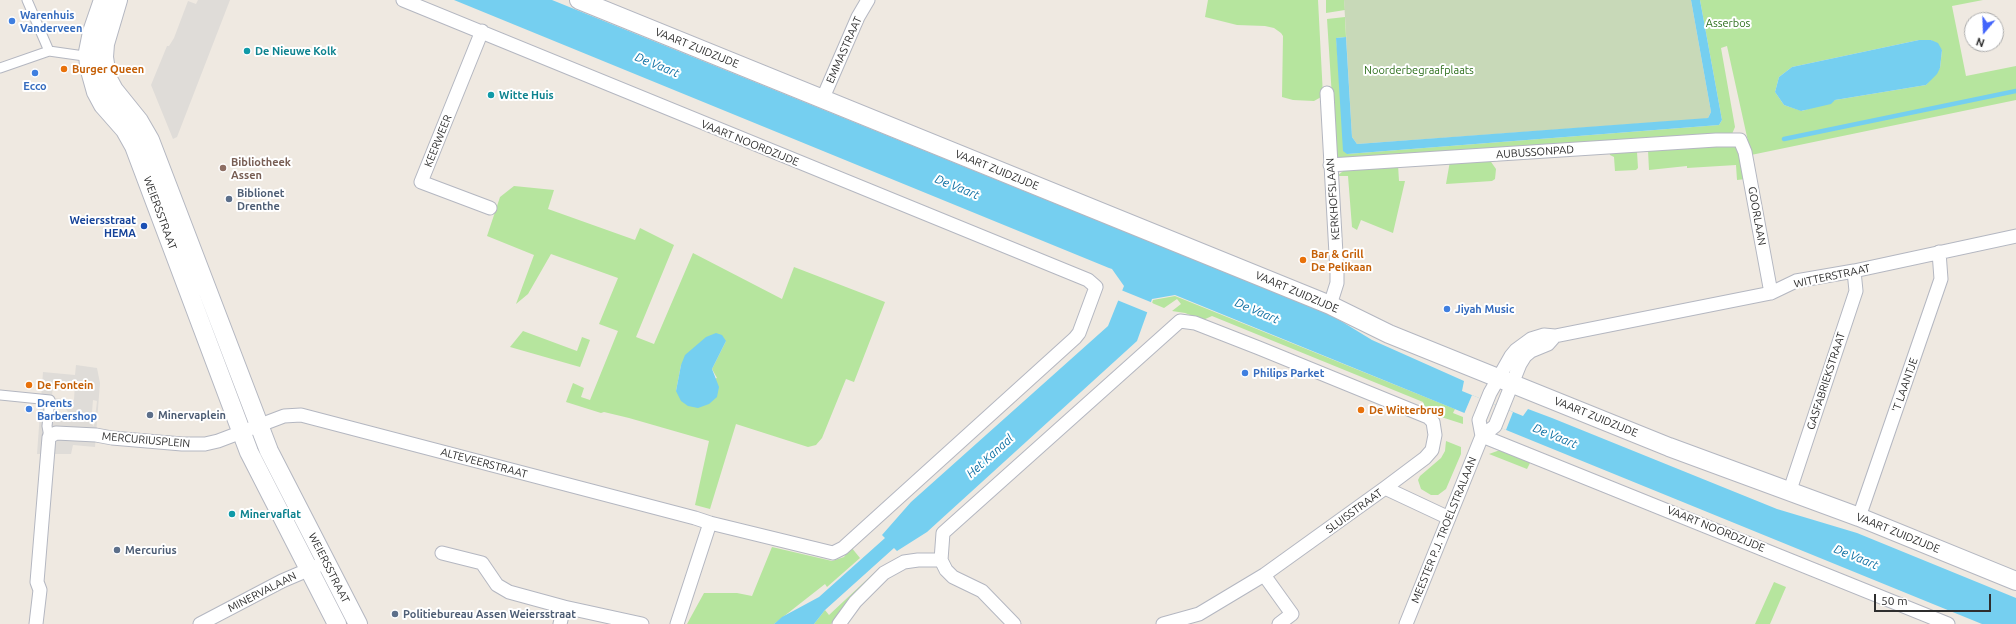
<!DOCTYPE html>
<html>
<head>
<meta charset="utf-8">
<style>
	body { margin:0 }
	#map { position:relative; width:2016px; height:624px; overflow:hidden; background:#efe9e1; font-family:Ubuntu,sans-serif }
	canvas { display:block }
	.north { position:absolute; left:1964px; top:12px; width:40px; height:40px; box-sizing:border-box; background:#fff; border:1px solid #ababab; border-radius:50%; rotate:199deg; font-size:11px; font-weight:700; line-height:16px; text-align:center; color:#2e2e2e }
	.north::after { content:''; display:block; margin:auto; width:14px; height:18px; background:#4264fb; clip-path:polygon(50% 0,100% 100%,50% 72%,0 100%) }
	.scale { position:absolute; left:1874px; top:594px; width:117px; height:18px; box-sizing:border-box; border:2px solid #2e2e2e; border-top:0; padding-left:5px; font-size:12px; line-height:14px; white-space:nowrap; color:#2e2e2e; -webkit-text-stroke:3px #fff; paint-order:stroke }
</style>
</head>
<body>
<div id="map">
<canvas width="2016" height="624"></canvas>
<div class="north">N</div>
<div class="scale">50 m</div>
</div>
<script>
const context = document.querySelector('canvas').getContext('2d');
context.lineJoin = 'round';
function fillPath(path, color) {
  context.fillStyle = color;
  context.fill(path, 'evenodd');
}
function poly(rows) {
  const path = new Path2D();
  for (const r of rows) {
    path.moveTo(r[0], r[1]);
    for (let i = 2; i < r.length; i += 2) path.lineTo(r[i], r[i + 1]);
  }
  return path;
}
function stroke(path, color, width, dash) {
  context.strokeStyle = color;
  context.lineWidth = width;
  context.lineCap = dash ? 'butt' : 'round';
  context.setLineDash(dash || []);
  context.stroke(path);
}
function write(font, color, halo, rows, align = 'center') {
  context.font = font + ' Ubuntu,sans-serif';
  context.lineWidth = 4;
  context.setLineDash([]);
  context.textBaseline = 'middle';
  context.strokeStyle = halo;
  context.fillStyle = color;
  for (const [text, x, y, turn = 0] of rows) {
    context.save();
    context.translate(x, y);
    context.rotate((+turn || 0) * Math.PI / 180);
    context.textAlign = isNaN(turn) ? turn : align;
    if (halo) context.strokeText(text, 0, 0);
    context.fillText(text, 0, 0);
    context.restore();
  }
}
const green = poly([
	[1208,0,1318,0,1323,96,1314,101,1293,100,1282,97,1283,36,1281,33,1274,28,1265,26,1237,25,1205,17],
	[1326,0,1344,0,1345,10,1326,13],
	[1700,0,1983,0,1952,6,1966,76,2016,66,2016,100,1751,155,1727,46,1721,48,1735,127,1732,134,1336,160,1327,19,1345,17,1346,37,1336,38,1347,154,1719,125,1722,120],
	[1919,40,1931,40,1942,50,1940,68,1926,85,1835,100,1802,111,1784,105,1775,92,1779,77,1792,67],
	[1729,143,1738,147,1746,179,1737,180,1736,165,1687,168,1687,166,1649,170,1648,150],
	[1633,150,1637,152,1638,168,1636,170,1615,171,1614,157,1610,155,1609,151],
	[1489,159,1496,169,1495,179,1492,181,1446,184,1450,161],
	[1398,165,1399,181,1405,181,1393,233,1361,220,1357,230,1352,227,1348,176,1337,176,1347,168],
	[514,186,554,190,548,209,635,240,640,228,674,245,636,337,654,344,693,253,782,299,794,267,885,302,854,382,846,379,822,438,816,445,808,447,736,424,710,509,695,505,709,441,629,418,604,412,601,413,566,402,573,383,584,388,581,397,590,400,618,331,599,324,618,278,551,254,528,294,516,304,534,255,487,236,500,197],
	[726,341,712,369,717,378,676,391,681,365],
	[1175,296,1455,409,1453,413,1463,417,1463,424,1438,416,1426,410,1423,402,1212,316,1203,320,1185,313,1172,311,1181,304,1177,299,1164,308,1152,303,1153,300],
	[523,331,577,351,582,337,590,340,580,367,510,347],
	[1446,441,1461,447,1461,454,1446,489,1438,495,1431,495,1421,489,1418,480,1420,476,1441,458,1445,451],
	[1500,450,1531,461,1527,469,1489,454],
	[772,547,832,561,844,557,851,547,860,558,827,587,825,584,774,624,687,624,704,593,737,593,752,596],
	[875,572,878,575,843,609,831,624,814,624,825,610,829,615],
	[1774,582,1786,587,1770,624,1755,624]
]);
const cemetery = poly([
	[1344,0,1691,0,1711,112,1708,118,1704,119,1357,144,1352,137]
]);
const plaza = poly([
	[198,0,230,0,177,137,173,139,151,85,167,46,169,46,174,38,188,1,196,4],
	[76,365,97,368,100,383,95,447,73,445,71,454,37,454,43,372,75,375],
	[53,381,75,383,74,400,52,398],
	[93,400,97,401,94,426,91,424],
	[60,407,64,407,68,412,67,419,63,421,60,421,55,416,55,412]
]);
const water = poly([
	[454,0,552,0,1331,315,1372,340,1464,381,1462,391,1523,416,1528,409,1552,418,1777,509,1857,533,2016,598,2016,624,1982,624,1175,295,1152,299,1137,341,927,532,897,551,894,548,825,610,814,624,774,624,782,617,819,597,885,538,882,535,911,502,1108,326,1124,286,1112,269,1109,268],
	[1691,0,1700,0,1722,120,1719,125,1347,154,1343,151,1336,38,1346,37,1352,137,1357,144,1708,118,1711,112],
	[1919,40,1931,40,1938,43,1942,50,1940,68,1937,74,1926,85,1835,100,1831,104,1801,111,1784,105,1775,92,1779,77,1792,67],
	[716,333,722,335,726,341,712,369,719,387,717,397,709,404,698,408,688,406,681,401,676,391,681,365,685,355,706,337]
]);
const pier = poly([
	[1121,290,1153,303,1149,313,1117,300],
	[1472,395,1513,412,1506,430,1464,414]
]);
const stream = poly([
	[1784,139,2016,91]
]);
const pedestrian = poly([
	[27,0,49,51],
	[0,68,49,51,91,57],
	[0,395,50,400,47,426,49,437]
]);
const minor = poly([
	[482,31,421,182,490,208],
	[1327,93,1337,272,1337,283,1330,305],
	[822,100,858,17,868,0],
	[1330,165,1716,140,1740,140,1745,152,1771,293],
	[1555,336,1548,344,1531,351,1525,356,1520,364,1495,426,1482,436,1479,420,1490,393,1511,356,1516,350,1531,339,1544,335,1555,336,1771,293,1796,281,1854,271,2016,236],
	[1385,488,1449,518],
	[1790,490,1856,291,1854,271],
	[1859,517,1941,279,1939,252],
	[442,553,482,563,497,585,509,592,564,607],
	[1264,575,1292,614,1279,624],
	[36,624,40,590,37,582,49,437,56,433,96,435,112,438,182,444,205,444,218,441,284,416,301,415,695,518,710,523,833,553,843,548,1075,338,1079,333,1096,287,1088,280,403,0],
	[200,624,282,581,317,566],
	[560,624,564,607,642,624],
	[677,624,710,523],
	[839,624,855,602,884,573,904,562,918,560,941,560],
	[1014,624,982,591,953,577,946,570,941,560,943,533,1180,321,1195,323,1259,348,1428,417,1433,422,1435,435,1432,450,1425,458,1385,488,1264,575,1199,614,1163,624],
	[1406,624,1482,436,1948,624]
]);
const secondary = poly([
	[103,0,92,32,88,52,89,67,96,92,103,105,125,130,134,146,249,452,337,624],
	[118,0,105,44,104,57,107,77,114,90,139,121,150,140,269,451,358,624],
	[579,0,1330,305,1389,334,1669,447,1859,517,2016,581]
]);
const markers = [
	[12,21,4,"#3f7fe0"],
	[247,51,4,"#0f9aa8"],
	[64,69,4,"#e8710a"],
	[35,73,4,"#3f7fe0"],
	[491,95,4,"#0f9aa8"],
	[223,168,4,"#8d6e63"],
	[229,199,4,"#5c6f8a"],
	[144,226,4,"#1a4fb4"],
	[1303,260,4,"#e8710a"],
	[1447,309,4,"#3f7fe0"],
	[1245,373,4,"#3f7fe0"],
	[29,385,4,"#e8710a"],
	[29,409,4,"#3f7fe0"],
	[1361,410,4,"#e8710a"],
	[150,415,4,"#5c6f8a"],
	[232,514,4,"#0f9aa8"],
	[117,550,4,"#5c6f8a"],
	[395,614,4,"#5c6f8a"]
];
const shopNames = [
	["Warenhuis",20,15],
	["Vanderveen",20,28],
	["Ecco",35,86,"center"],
	["Jiyah Music",1455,309],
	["Philips Parket",1253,373],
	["Drents",37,403],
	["Barbershop",37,416]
];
const parkNames = [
	["Asserbos",1728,23],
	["Noorderbegraafplaats",1419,70]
];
const streetNames = [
	["VAART ZUIDZIJDE",697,48,22],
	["EMMASTRAAT",844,50,-66],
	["KEERWEER",438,141,-68],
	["VAART NOORDZIJDE",750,143,22],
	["AUBUSSONPAD",1535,152,-4],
	["VAART ZUIDZIJDE",997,170,22],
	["KERKHOFSLAAN",1333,199,-94],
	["WEIERSSTRAAT",160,213,70],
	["GOORLAAN",1757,216,80],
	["WITTERSTRAAT",1832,276,-12],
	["VAART ZUIDZIJDE",1297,292,23],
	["GASFABRIEKSTRAAT",1826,381,-72],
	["'T LAANTJE",1905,385,-71],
	["VAART ZUIDZIJDE",1596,417,22],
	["MERCURIUSPLEIN",146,440,5],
	["ALTEVEERSTRAAT",484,463,15],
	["SLUISSTRAAT",1354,511,-36],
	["VAART NOORDZIJDE",1716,529,22],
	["MEESTER P.J. TROELSTRALAAN",1444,530,-68],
	["VAART ZUIDZIJDE",1898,533,22],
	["WEIERSSTRAAT",329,568,63],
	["MINERVALAAN",262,592,-27]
];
const cultureNames = [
	["De Nieuwe Kolk",255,51],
	["Witte Huis",499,95],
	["Minervaflat",240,514]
];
const foodNames = [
	["Burger Queen",72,69],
	["Bar & Grill",1311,254],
	["De Pelikaan",1311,267],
	["De Fontein",37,385],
	["De Witterbrug",1369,410]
];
const educationNames = [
	["Bibliotheek",231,162],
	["Assen",231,175]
];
const serviceNames = [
	["Biblionet",237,193],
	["Drenthe",237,206],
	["Minervaplein",158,415],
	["Mercurius",125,550],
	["Politiebureau Assen Weiersstraat",403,614]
];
const transitNames = [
	["Weiersstraat",136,220],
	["HEMA",136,233]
];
const waterNames = [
	["De Vaart",657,65,22],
	["De Vaart",957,187,22],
	["De Vaart",1257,311,23],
	["De Vaart",1555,436,22],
	["Het Kanaal",990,456,-42],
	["De Vaart",1856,557,22]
];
fillPath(green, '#b6e59e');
fillPath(cemetery, '#c8d9b8');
fillPath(plaza, '#dfdcd8');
fillPath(water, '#75cff0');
fillPath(pier, '#efe9e1');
stroke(stream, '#75cff0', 4.5);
stroke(pedestrian, '#b4b7c1', 11);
stroke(minor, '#b4b7c1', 15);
stroke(secondary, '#b4b7c1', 20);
stroke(pedestrian, '#fff', 9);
stroke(minor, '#fff', 13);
stroke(secondary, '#fff', 18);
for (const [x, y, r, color] of markers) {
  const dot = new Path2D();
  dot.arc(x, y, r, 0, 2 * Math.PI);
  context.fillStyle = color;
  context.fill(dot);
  stroke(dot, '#fff', 1.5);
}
write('bold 11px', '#366cbe', '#fff', shopNames, 'left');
write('11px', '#2c6e1b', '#fff', parkNames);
write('11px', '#2e2e2e', '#fff', streetNames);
write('bold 11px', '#0d838f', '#fff', cultureNames, 'left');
write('bold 11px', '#c56008', '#fff', foodNames, 'left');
write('bold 11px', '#785e54', '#fff', educationNames, 'left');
write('bold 11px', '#4e5e75', '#fff', serviceNames, 'left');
write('bold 11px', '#164399', '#fff', transitNames, 'right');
write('italic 12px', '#0d6fa3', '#fff', waterNames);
</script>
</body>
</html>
